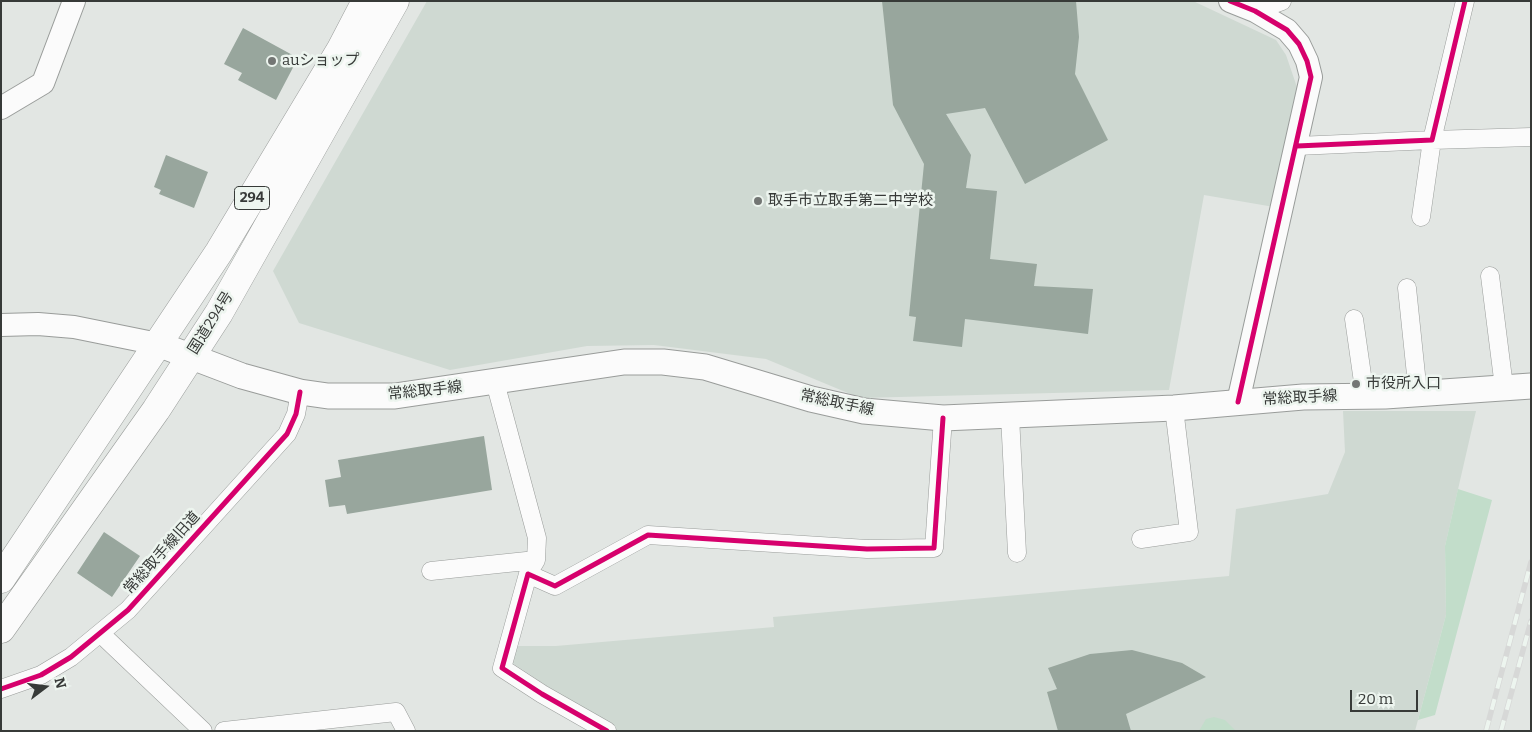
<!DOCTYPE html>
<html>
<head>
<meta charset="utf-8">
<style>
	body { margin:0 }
	#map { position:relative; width:1532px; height:732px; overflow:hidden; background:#e2e6e3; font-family:Bitter,serif }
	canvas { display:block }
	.frame { position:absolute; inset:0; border:2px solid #373a38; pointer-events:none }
	.north { position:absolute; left:20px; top:662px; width:50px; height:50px; -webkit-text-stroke:4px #edf5ef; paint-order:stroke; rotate:75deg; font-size:14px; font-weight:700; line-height:20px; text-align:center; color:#373a38 }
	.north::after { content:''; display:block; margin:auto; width:18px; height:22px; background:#373a38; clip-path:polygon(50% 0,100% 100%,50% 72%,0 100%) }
	.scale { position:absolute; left:1350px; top:690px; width:68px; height:22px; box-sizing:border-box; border:2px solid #373a38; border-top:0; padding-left:6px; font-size:15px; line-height:18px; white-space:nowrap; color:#373a38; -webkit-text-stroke:4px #edf5ef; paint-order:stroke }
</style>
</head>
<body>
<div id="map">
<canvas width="1532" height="732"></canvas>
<div class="frame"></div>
<div class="north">N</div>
<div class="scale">20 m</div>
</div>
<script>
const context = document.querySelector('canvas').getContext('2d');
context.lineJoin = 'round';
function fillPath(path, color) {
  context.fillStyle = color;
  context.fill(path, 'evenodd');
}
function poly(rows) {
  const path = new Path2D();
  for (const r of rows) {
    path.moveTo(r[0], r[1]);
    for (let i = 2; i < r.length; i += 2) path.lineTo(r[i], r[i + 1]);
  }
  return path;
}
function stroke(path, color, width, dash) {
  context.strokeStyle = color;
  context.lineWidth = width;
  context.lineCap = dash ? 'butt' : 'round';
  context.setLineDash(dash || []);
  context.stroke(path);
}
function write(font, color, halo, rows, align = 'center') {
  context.font = font + ' Bitter,"Noto Sans JP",serif';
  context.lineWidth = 5;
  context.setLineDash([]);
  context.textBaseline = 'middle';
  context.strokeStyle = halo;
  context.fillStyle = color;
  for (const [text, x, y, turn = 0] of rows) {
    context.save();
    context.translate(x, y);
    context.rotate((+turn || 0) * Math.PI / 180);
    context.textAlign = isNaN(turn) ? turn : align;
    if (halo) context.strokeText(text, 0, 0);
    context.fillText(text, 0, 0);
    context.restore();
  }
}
const built = poly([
	[427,1,1193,1,1276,40,1286,55,1299,93,1274,207,1204,195,1169,390,860,398,766,359,654,345,587,346,450,370,299,323,273,271],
	[1343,411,1476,411,1445,546,1446,615,1415,731,614,731,511,662,515,646,556,646,774,627,773,617,1229,576,1236,509,1328,494,1345,452]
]);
const green = poly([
	[1458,489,1492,500,1435,715,1418,720,1446,615,1445,546],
	[1214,717,1225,720,1236,731,1199,731,1206,719]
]);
const building = poly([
	[882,1,1076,1,1079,37,1075,74,1108,140,1025,184,985,108,946,114,971,155,966,188,997,191,990,259,1037,264,1034,286,1093,289,1088,334,965,319,962,347,913,341,916,317,909,316,924,164,893,105],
	[243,28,298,58,276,100,238,80,242,73,224,64],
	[166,155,208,172,194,208,159,194,161,190,154,187],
	[484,436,492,490,347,514,345,505,329,507,325,480,341,477,338,460],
	[104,532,140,556,112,597,77,573],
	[1132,650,1182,663,1206,677,1126,714,1131,731,1058,731,1047,692,1057,689,1048,668,1090,654]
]);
const minor = poly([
	[1255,11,1282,1],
	[1297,146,1432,140,1465,1],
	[1421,217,1432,140,1531,137],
	[1490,276,1504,387],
	[1407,288,1418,394],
	[1354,319,1365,396],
	[495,382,537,538,536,560],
	[1010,416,1017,553],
	[1141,539,1189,532,1174,408],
	[431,571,536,560,530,570],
	[100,633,203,731],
	[1,689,41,675,71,657,128,610,287,434,296,414,300,392],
	[224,731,396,712,406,731],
	[607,731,542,694,502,668,528,574,555,586,648,535,867,549,934,548,943,418]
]);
const tertiary = poly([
	[1230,1,1255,11,1287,30,1299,44,1307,61,1311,77,1238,402],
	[1,108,43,83,74,1],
	[1,325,38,324,74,327,158,344]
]);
const secondary = poly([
	[158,344,242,376,300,392,328,396,395,396,624,362,663,362,705,367,811,399,864,411,943,418,1174,408,1303,397,1385,396,1531,386]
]);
const trunk = poly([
	[1,579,219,252,341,49,366,1],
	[1,629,156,410,219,313,395,1]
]);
const rail = poly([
	[1486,731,1531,562],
	[1501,731,1531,621]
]);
const cycleway = poly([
	[1230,1,1255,11,1287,30,1299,44,1307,61,1311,77,1238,402],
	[1297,146,1432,140,1465,1],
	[1,689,41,675,71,657,128,610,287,434,296,414,300,392],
	[607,731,542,694,502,668,528,574,555,586,648,535,867,549,934,548,943,418]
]);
const markers = [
	[272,61,5,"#737674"],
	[758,201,5,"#737674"],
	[1356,384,5,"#737674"]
];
const shields = [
	[252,198,35]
];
const shieldNames = [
	["294",252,198]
];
const poiNames = [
	["auショップ",282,61],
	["取手市立取手第二中学校",768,201],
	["市役所入口",1366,384]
];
const streetNames = [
	["国道294号",211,323,-58],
	["常総取手線",425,391,-6],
	["常総取手線",1300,398,-3],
	["常総取手線",837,403,12],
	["常総取手線旧道",162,553,-48]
];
fillPath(built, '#cfd9d2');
fillPath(green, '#c2ddca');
fillPath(building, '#98a69d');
stroke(minor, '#999c9a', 19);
stroke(tertiary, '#999c9a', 24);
stroke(secondary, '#999c9a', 27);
stroke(trunk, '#999c9a', 29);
stroke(minor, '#fbfbfb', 18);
stroke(tertiary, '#fbfbfb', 22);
stroke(secondary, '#fbfbfb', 25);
stroke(trunk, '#fbfbfb', 28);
stroke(rail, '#d7d8d7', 5.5);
stroke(rail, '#edf5ef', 4, [11]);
stroke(cycleway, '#d6006c', 5);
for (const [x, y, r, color] of markers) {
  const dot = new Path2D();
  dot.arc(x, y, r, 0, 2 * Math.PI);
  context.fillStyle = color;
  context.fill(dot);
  stroke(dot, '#edf5ef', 2);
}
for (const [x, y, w] of shields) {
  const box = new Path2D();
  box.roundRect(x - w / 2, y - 11.5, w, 23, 4);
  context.fillStyle = '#edf5ef';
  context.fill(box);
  stroke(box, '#373a38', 1);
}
write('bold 14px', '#373a38', null, shieldNames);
write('15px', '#373a38', '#edf5ef', poiNames, 'left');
write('15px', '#373a38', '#edf5ef', streetNames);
</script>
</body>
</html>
